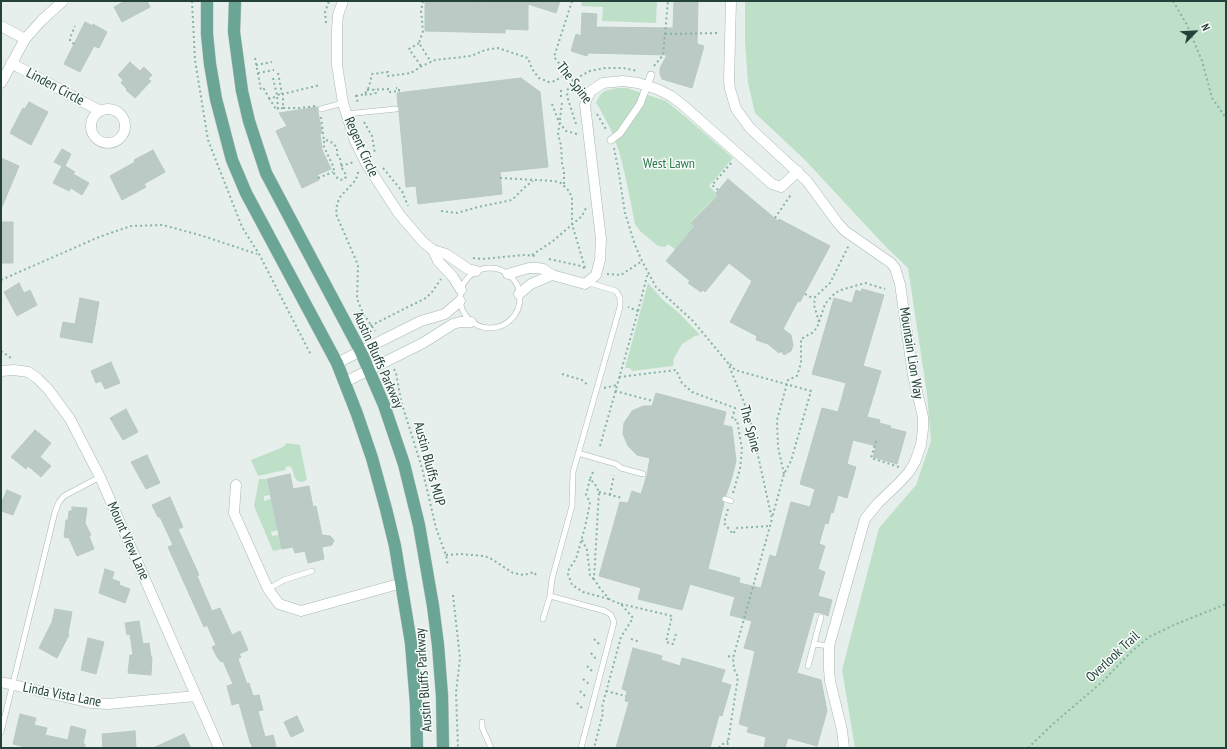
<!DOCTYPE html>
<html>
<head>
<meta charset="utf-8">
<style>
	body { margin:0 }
	#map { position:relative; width:1227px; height:749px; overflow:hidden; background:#e6efeb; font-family:"PT Sans Narrow",sans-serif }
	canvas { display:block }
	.frame { position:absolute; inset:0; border:2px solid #24423a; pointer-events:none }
	.north { position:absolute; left:1175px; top:12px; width:40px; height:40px; -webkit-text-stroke:3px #f7fbf9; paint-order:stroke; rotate:66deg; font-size:11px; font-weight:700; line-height:16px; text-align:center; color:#24423a }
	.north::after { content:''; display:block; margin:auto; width:14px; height:18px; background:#24423a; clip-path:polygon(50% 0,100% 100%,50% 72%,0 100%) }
</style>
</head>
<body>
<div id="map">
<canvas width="1227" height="749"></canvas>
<div class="frame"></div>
<div class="north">N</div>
</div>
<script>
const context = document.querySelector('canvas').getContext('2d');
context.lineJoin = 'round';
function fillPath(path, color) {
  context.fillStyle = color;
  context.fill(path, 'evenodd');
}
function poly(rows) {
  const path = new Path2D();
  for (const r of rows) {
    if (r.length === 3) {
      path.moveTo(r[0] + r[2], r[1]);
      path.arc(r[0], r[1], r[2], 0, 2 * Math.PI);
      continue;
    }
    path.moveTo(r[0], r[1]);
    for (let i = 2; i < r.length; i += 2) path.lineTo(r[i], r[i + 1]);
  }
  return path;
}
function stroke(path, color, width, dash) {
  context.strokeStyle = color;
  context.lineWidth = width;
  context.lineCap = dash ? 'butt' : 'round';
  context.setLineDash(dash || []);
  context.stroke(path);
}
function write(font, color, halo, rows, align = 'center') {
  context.font = font + ' "PT Sans Narrow",sans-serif';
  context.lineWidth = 3;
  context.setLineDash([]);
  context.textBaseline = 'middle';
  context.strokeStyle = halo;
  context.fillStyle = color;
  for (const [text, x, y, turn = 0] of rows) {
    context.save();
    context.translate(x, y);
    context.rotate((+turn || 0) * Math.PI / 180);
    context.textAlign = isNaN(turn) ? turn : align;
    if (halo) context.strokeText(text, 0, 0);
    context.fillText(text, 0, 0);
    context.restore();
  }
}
const green = poly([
	[582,1,657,1,656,23,602,21,603,7,581,6],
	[745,1,1226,1,1226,748,855,748,842,670,879,528,916,485,931,441,927,394,908,268,885,246,805,160,755,113,748,83,745,42],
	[616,88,627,88,666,101,687,118,733,158,709,186,718,195,691,222,695,226,676,250,668,244,665,247,658,246,640,231,635,224,626,179,619,151,610,128,596,102,601,94,605,91],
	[648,283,662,299,680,314,700,335,695,336,682,344,674,358,673,366,632,371,630,368,625,368],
	[287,443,300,445,307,480,302,482,297,481,294,476,292,468,289,466,286,467,285,470,258,476,251,460,283,447],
	[259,479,266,479,270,495,264,496,264,501,271,499,278,530,271,532,272,536,279,535,282,549,273,551,254,506]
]);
const building = poly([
	[125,1,147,1,150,7,122,22,114,7,125,1],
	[425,1,515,2,515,1,560,1,556,13,528,4,528,30,505,29,505,33,425,31,425,1],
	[674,1,698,1,697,44,704,46,692,88,662,79,660,74,660,68,667,55,588,53,587,56,571,51,576,34,581,36,582,13,597,14,596,27,673,28,674,1],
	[85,22,93,26,93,24,107,32,99,48,94,46,80,72,64,64,85,22],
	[130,62,140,71,144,67,152,75,148,79,151,81,135,98,126,90,127,89,121,83,123,80,118,75,130,62],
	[521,78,540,92,548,167,500,172,502,194,418,204,416,186,406,187,399,112,400,108,398,106,397,93,521,78],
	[29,102,48,112,31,145,10,133,23,108,25,109,29,102],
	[317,107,322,133,320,134,322,150,331,169,317,175,319,180,302,188,276,131,287,126,279,113,317,107],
	[62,149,71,154,65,166,75,172,73,174,89,183,82,195,71,188,69,191,53,183,62,166,54,162,62,149],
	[153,150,165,172,144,184,146,187,122,200,110,176,135,162,134,160,153,150],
	[1,158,19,166,1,209,1,158],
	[728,179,778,221,779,219,830,246,800,302,798,301,783,329,791,335,793,345,791,351,784,355,781,351,779,353,768,344,756,340,757,336,730,322,752,281,729,263,705,292,703,290,701,292,688,283,690,281,666,261,695,226,691,223,711,203,718,195,716,193,728,179],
	[1,222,13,222,13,263,1,263,1,222],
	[19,283,24,293,30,290,37,305,17,316,4,292,19,283],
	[862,289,884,295,863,366,881,371,867,417,880,420,879,423,891,426,890,428,906,432,897,464,873,457,876,446,853,440,847,464,856,467,847,498,838,495,833,513,831,512,828,524,825,523,819,544,825,546,818,569,825,572,818,596,832,600,828,616,822,613,814,612,797,673,821,680,827,711,817,746,788,738,785,748,764,748,766,737,747,732,749,727,739,724,755,651,744,648,752,621,730,615,735,597,690,584,682,610,638,599,641,588,599,576,620,502,628,503,632,491,641,494,647,475,650,458,637,455,628,446,623,434,624,423,632,411,643,406,652,406,656,393,726,412,723,425,732,427,736,461,732,477,726,495,723,496,721,498,722,501,724,503,708,569,740,578,739,583,761,588,770,555,776,557,791,502,810,507,815,489,800,484,822,408,838,412,846,383,812,374,834,298,852,303,856,290,861,292,862,289],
	[80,298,99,302,92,343,60,337,63,322,75,324,80,298],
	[111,362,120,383,105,389,101,381,96,383,91,371,111,362],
	[126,409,138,432,123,440,110,418,126,409],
	[35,430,51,443,40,457,51,466,41,477,28,466,26,469,11,457,35,430],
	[147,455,160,483,146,489,131,462,147,455],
	[290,474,293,489,309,486,313,507,316,506,322,535,330,536,334,540,332,545,322,547,324,559,308,563,305,551,295,553,293,547,282,549,267,479,290,474],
	[7,490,21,496,13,515,1,511,1,504,7,490],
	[170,497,183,527,178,529,199,575,197,576,212,611,220,608,232,635,240,631,248,650,239,654,241,657,238,659,247,684,249,683,253,696,259,695,263,710,258,711,265,737,273,735,276,746,270,748,253,748,250,742,239,703,232,705,227,686,233,684,223,661,221,662,217,657,212,647,216,645,207,625,204,627,168,547,173,545,160,517,158,517,152,505,170,497],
	[72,507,87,508,85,523,91,535,89,536,94,549,77,556,69,538,64,537,66,520,68,520,69,511,72,511,72,507],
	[105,569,114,572,112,579,120,582,119,585,130,589,125,603,99,593,105,569],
	[55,609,72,612,68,634,69,635,57,658,39,648,52,622,55,609],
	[139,621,143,644,149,643,151,657,152,657,151,675,128,673,130,655,133,655,130,634,127,635,125,623,139,621],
	[88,638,104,642,96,674,81,670,88,638],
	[633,648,662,656,661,660,680,666,682,658,725,670,721,682,731,685,722,716,719,715,710,748,616,748,629,702,625,701,627,691,622,689,633,648],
	[20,714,36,718,34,725,47,728,45,735,68,740,71,726,86,730,83,744,85,744,85,748,30,748,13,744,20,714],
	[297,716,304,731,291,737,284,722,297,716],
	[135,731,136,748,103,748,102,734,135,731],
	[184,734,191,748,153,748,184,734]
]);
const path = poly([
	[192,1,195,60,208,140,242,227,259,254,311,355],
	[423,1,421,11,423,31,419,43,431,62],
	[572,1,554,57,580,89],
	[1173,1,1187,25,1202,61,1212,98,1226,118],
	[326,23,325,12,329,1],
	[665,34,720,33],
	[419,43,409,49,421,66],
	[74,44,70,41,70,38,75,26],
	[255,58,261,90,264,89,269,98,277,97],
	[256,65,272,62],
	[654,66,663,55,668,1],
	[258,73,274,70],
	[278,73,282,94],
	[273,78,277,95],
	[367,90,390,89,390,92,399,91,399,88,396,88],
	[365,94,367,95,376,93,375,89],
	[355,96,356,96,358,103],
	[356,96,365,94,369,87,372,74,388,72,388,76,411,73,422,66,435,60,471,56,485,50,498,48,528,58,532,69,539,78,549,82,555,81,567,73],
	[561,97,561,90],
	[269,98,276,109,278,109],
	[562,103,558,135,561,145,562,163,564,171,564,186],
	[552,104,559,122,566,131,577,134],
	[315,106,300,108,283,108,283,94,320,85],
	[283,108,278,109,277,95,283,94],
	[597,114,607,131],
	[321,117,324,141],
	[364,122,372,136,375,154],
	[576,124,567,96,568,88,573,80,590,71,605,68,623,68,638,71],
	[326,140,333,143,337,148,337,154,340,159,342,168,346,175,346,177,343,180,338,179,333,172,334,168,324,147,323,143,326,140],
	[614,148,618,168,625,213,635,245,642,261,656,287,693,321,728,363,749,415,772,519,733,658,734,669,738,677,727,748],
	[341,166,354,162],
	[383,168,402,191,408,206],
	[358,172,358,175,354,182,340,197,337,204,336,214,358,265,357,299,363,313,375,331],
	[318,178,333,172],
	[500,178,554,181,561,183,568,190,572,197,572,224,585,268],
	[718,190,712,185,732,162],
	[441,211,457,213,478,207,512,200,525,187,533,181],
	[775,218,792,193],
	[532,255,553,241,582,216,586,208],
	[473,258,482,259,524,255,537,256],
	[549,259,581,266,586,269],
	[607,274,621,275,642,261],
	[1,280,99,237,131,226,163,225,203,236,257,254],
	[805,294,814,299],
	[638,311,648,272],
	[819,322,814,305,815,297,830,283,849,245],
	[366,328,426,298,432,292,441,279],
	[1,351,11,358],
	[730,364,735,370,811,391,791,461,784,474,772,518],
	[394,369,396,373,401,401,422,468,436,528,446,555,448,566],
	[562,374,582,380,589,386],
	[619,377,676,370,682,383,692,392,735,408,732,419,737,420,742,449,740,469,733,493],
	[604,388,617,385],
	[615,391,653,401],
	[876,441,871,458,899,467],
	[600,446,638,311,628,307],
	[593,472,590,479,595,484,599,492,594,579,599,587,610,600,621,604,633,618,621,637,602,707,603,713,594,748],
	[784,474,778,447,777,420,788,380,797,376,801,363,801,339,812,333,817,328,825,304,835,293,841,290,865,283,885,289],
	[590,479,586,495,590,502,589,508,585,527,576,559,569,569,568,574,572,585,577,588,583,592,609,599],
	[599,492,622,498],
	[610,495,614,475],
	[728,509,724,523,733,534,737,528,770,526],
	[582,540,587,550,590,575,592,578,594,579],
	[446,555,460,554,484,556,490,558,513,573,524,575,534,572,536,575],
	[453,595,460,658,456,693,458,748],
	[621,604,672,616,666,642,673,644,676,634],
	[594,639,600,645],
	[631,639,640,642],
	[591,653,597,660],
	[728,656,733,658],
	[587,666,593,672],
	[583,679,590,685],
	[580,691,586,697],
	[606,691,626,696],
	[577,703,583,709],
	[719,748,721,745,728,741],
	[1028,748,1053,724,1102,682,1132,651,1149,637,1174,625,1226,604]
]);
const service = poly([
	[321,109,343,103],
	[346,114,396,109],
	[490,298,30],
	[578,453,616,464,621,468,643,474],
	[725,499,731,501],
	[268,589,284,580,312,571],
	[550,596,605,611,611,615,614,622,581,748],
	[543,619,550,596,552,579,572,506,573,472,620,307,620,298,616,291,593,284,586,284],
	[814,644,829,646],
	[808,666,821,617],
	[482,722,482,727,491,748],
	[1,732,55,512,59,502,64,496,100,477]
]);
const pedestrian = poly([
	[611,140,620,133,640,104,651,75]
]);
const minor = poly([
	[343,1,338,15,337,29,337,65,343,103,355,141,367,165,399,214,423,242,433,250,438,261,453,277,461,290],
	[731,1,729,80,730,89,736,109,750,128,807,181,837,222,845,231,891,263,895,268,900,284,913,375,923,417,923,429,921,445,915,462,909,472,899,483,878,503,865,519,829,646,829,669,830,681,842,730,844,748],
	[1,26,25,39],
	[11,63,100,111],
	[1,83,25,39,42,20,63,1],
	[108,126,17],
	[433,250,446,254,468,269,476,271],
	[508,274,529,268,537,268,543,269,552,275,585,284,596,275,600,260,601,239,585,105,587,98,591,91,603,83,623,81,638,83,657,89,671,96,684,106,772,184,781,187,798,171],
	[519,294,531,284,552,275],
	[337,363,421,321,445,314,460,301],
	[1,371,14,370,28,372,37,378,48,389,70,419,100,477,219,748],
	[345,382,423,343,453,324,460,322,471,322],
	[236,485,234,513,268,589,279,604,301,611,402,583],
	[1,682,91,703,108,704,196,696]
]);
const primary = poly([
	[207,1,207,34,210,64,216,99,232,160,246,193,337,363,357,414,372,458,386,509,395,546,411,643,416,704,417,748],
	[235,1,234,32,242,91,249,121,266,173,361,352,384,405,404,464,419,525,433,606,438,645,442,696,443,748]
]);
const streetNames = [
	["The Spine",574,83,52],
	["Linden Circle",55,87,28],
	["Regent Circle",361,147,66],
	["Mountain Lion Way",911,353,81],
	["Austin Bluffs Parkway",378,360,66],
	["The Spine",750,429,75],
	["Austin Bluffs MUP",429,464,75],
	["Mount View Lane",128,541,66],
	["Overlook Trail",1113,657,-43],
	["Austin Bluffs Parkway",424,680,-94],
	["Linda Vista Lane",62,695,11]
];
const parkNames = [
	["West Lawn",669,164]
];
fillPath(green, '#bfe0c8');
fillPath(building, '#bbcac4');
stroke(building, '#b8c9c2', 1);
stroke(service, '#a8b8b2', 6);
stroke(pedestrian, '#a8b8b2', 8);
stroke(minor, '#a8b8b2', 11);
stroke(primary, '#c2cac8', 13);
stroke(path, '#86b3a5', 2, [2, 3]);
stroke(service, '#fff', 5);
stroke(pedestrian, '#fff', 7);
stroke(minor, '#fff', 10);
stroke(primary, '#6aa596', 12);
write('14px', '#24423a', '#f7fbf9', streetNames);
write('14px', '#2d7a4b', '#f7fbf9', parkNames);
</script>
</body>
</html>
